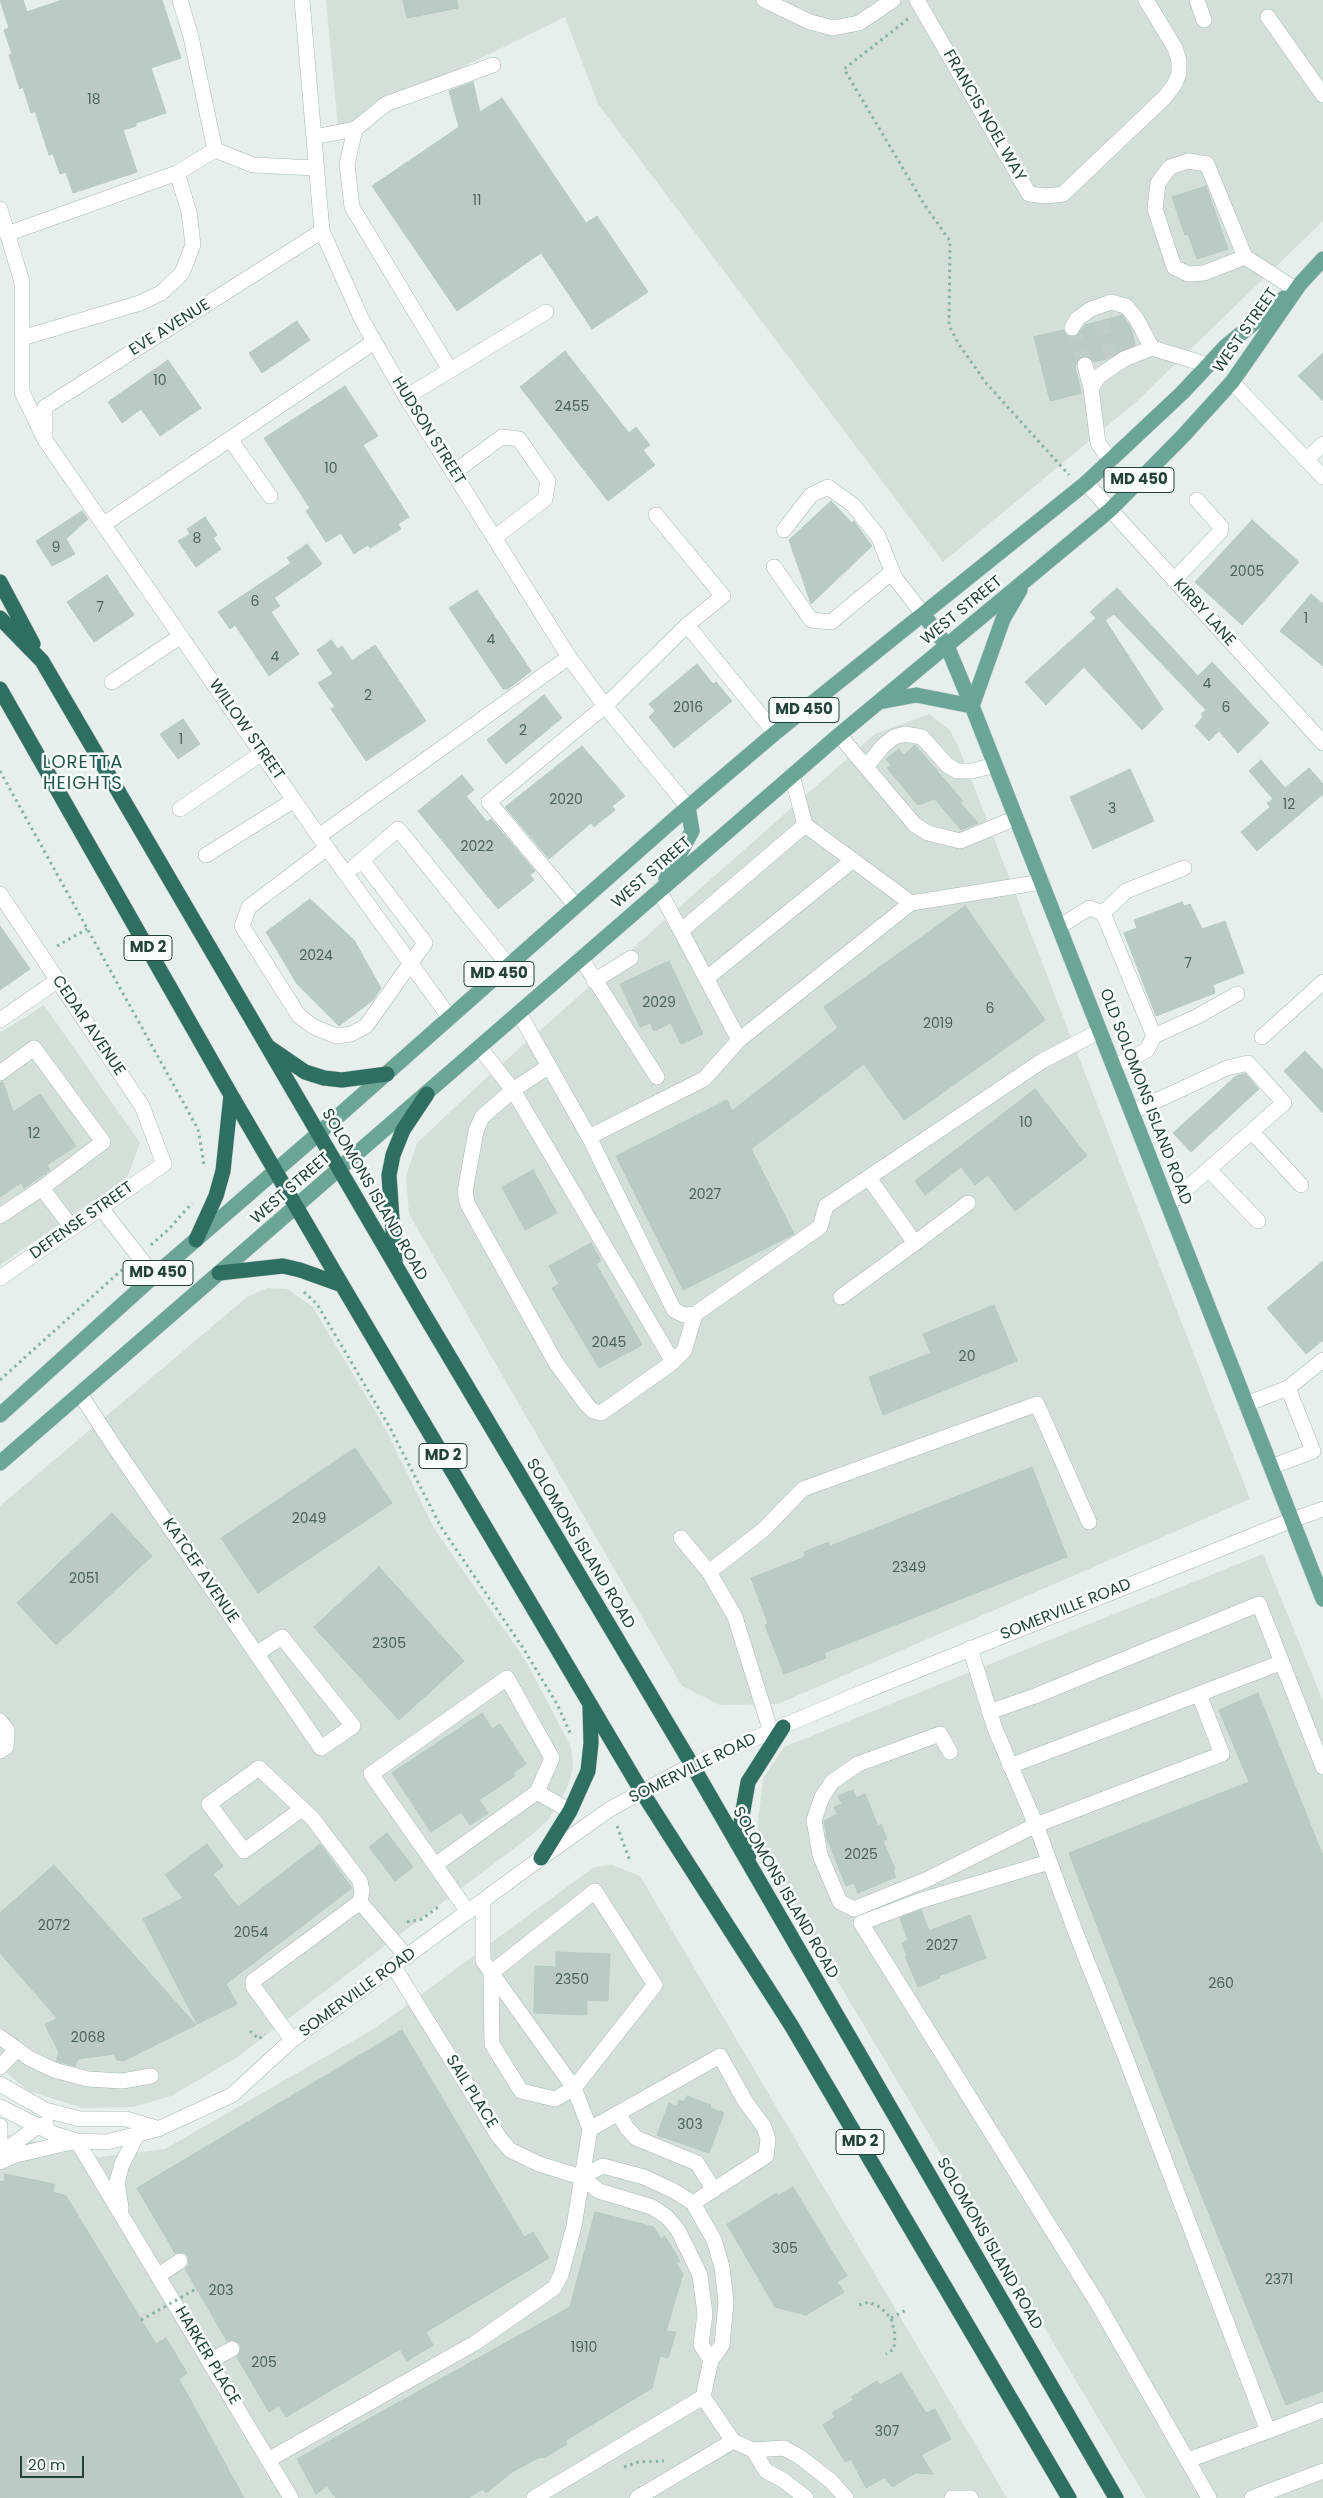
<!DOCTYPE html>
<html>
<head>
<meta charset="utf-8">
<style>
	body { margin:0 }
	#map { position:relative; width:1323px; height:2498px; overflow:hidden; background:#e6efeb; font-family:Poppins,sans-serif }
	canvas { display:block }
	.scale { position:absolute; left:20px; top:2456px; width:64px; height:22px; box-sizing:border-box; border:2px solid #24423a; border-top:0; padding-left:6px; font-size:15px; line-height:18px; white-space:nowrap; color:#24423a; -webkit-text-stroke:4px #f7fbf9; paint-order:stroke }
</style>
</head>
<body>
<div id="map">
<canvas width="1323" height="2498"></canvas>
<div class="scale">20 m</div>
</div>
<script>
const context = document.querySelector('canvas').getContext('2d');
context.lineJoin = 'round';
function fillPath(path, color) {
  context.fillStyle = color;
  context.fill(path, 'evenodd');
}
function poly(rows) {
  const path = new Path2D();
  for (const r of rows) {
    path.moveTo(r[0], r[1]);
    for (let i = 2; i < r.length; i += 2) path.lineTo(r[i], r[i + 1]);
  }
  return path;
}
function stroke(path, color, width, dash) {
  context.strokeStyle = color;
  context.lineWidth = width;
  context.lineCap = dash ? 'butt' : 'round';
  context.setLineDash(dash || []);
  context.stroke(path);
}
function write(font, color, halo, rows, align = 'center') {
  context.font = font + ' Poppins,sans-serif';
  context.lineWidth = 5;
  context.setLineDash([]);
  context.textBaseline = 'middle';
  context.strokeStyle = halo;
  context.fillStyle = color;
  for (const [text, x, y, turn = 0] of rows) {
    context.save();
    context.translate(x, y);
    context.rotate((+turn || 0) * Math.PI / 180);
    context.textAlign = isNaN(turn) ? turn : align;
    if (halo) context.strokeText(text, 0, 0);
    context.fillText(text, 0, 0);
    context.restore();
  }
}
const built = poly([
	[326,0,1323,0,1323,221,1135,403,943,562,598,104,565,17,338,128],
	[929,714,950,730,959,748,1250,1499,778,1704,720,1705,682,1686,409,1214,406,1176,417,1143,485,1079,875,734],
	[44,1005,140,1143,127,1178,0,1265,0,1033],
	[267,1288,287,1289,312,1306,384,1426,435,1530,526,1661,571,1747,573,1767,568,1786,549,1819,532,1835,236,2058,171,2096,133,2107,83,2108,28,2091,0,2067,0,1506,247,1297],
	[1263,1554,1323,1701,1323,2498,1146,2498,776,1878,757,1831,763,1779,784,1747],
	[612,1865,640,1876,1007,2498,0,2498,0,2133,99,2157,165,2149,377,2027,594,1867]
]);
const building = poly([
	[0,0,23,0,27,12,62,0,162,0,181,58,151,68,166,113,136,123,136,126,123,130,137,172,73,193,66,172,60,174,53,154,49,155,35,111,31,113,23,87,20,89,9,55,12,54,4,30,9,28,0,0],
	[403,0,457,0,458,8,407,18,403,0],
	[473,82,480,112,502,98,586,223,597,216,648,292,592,329,541,253,457,311,372,186,459,127,449,91,473,82],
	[1206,186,1228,249,1197,259,1188,234,1185,235,1172,197,1206,186],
	[1122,315,1131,328,1135,345,1107,359,1094,362,1088,356,1079,358,1075,367,1081,393,1050,401,1034,337,1063,330,1067,336,1073,337,1077,336,1085,325,1122,315],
	[297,321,310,340,262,373,249,353,297,321],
	[565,351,629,433,636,427,650,445,643,450,655,465,608,501,520,387,565,351],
	[1323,353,1323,401,1298,376,1323,353],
	[168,360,201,408,160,436,141,409,122,423,108,402,168,360],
	[345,386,378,436,363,445,409,517,398,524,401,529,370,548,368,545,354,554,341,533,326,542,306,511,310,508,264,438,345,386],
	[831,501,852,523,854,521,872,546,811,604,789,540,831,501],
	[82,511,88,519,66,539,75,554,52,566,36,541,82,511],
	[205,517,217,535,213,538,221,549,196,567,178,541,190,534,187,529,205,517],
	[1252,520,1299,562,1242,625,1195,582,1252,520],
	[307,544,322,564,274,598,280,606,271,612,299,654,269,676,235,625,230,629,218,612,291,563,287,558,307,544],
	[107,575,134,615,94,642,67,602,107,575],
	[1117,588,1198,676,1212,662,1269,723,1238,753,1219,731,1209,741,1195,726,1203,717,1201,714,1206,710,1114,614,1105,620,1163,709,1142,730,1084,667,1046,705,1025,682,1096,618,1090,612,1117,588],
	[477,590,531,671,508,689,503,689,449,608,477,590],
	[1311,594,1323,604,1323,666,1280,631,1311,594],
	[331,640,338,649,342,646,352,661,375,645,426,721,366,761,331,709,335,707,318,683,333,674,317,650,331,640],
	[697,664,713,684,716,682,732,701,674,748,649,717,655,711,649,704,697,664],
	[544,695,562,718,506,764,487,740,544,695],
	[183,719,200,744,178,759,160,734,183,719],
	[915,745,956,793,963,801,960,803,978,823,961,830,935,799,918,805,887,768,891,765,886,759,899,749,904,755,915,745],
	[582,746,625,796,612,806,615,810,594,827,591,823,549,859,505,807,582,746],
	[1261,760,1285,788,1309,768,1323,784,1323,794,1257,851,1241,832,1270,807,1267,803,1273,799,1249,771,1261,760],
	[1130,769,1154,821,1093,849,1070,797,1130,769],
	[462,775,474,790,466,796,487,822,491,819,535,871,530,875,534,880,498,909,418,811,462,775],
	[310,899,354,940,381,988,373,1000,339,1026,297,984,266,932,310,899],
	[1182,902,1184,906,1190,904,1202,929,1225,921,1244,973,1213,985,1215,993,1156,1016,1124,933,1137,928,1134,920,1182,902],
	[965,906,1045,1020,904,1120,864,1064,751,1149,794,1234,683,1290,616,1156,727,1100,732,1111,838,1028,824,1007,965,906],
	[0,926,30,969,0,990,0,926],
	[669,961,703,1034,681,1044,671,1023,654,1031,650,1023,640,1027,620,984,669,961],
	[1305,1051,1323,1070,1323,1113,1284,1071,1305,1051],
	[1245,1073,1259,1089,1191,1152,1173,1133,1236,1076,1245,1073],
	[3,1082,13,1112,40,1094,76,1146,47,1165,50,1170,24,1188,21,1183,0,1197,0,1083,3,1082],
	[1035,1089,1087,1156,1015,1211,988,1175,975,1185,961,1167,925,1195,915,1181,1035,1089],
	[533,1170,557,1213,525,1230,502,1187,533,1170],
	[591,1243,601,1261,596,1264,642,1345,599,1368,552,1288,559,1284,549,1266,591,1243],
	[1323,1261,1323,1340,1306,1354,1267,1308,1323,1261],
	[994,1305,1017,1361,883,1415,869,1377,931,1353,923,1334,994,1305],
	[355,1448,392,1503,258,1593,221,1538,355,1448],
	[1032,1467,1067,1557,824,1653,826,1658,784,1674,765,1625,768,1623,751,1578,805,1557,804,1552,829,1542,830,1546,1032,1467],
	[112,1513,152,1556,56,1645,17,1603,112,1513],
	[379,1567,464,1661,399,1720,314,1627,379,1567],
	[1258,1693,1323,1856,1323,2391,1286,2405,1191,2169,1069,1853,1249,1782,1219,1710,1258,1693],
	[482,1713,492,1729,500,1724,526,1764,513,1773,515,1776,479,1800,488,1813,470,1825,461,1812,431,1832,392,1773,482,1713],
	[853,1790,856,1798,865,1794,878,1826,881,1824,887,1839,883,1841,895,1869,893,1870,896,1877,858,1893,854,1883,846,1886,827,1838,824,1821,837,1814,834,1807,842,1804,838,1796,853,1790],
	[387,1833,413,1867,395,1881,369,1847,387,1833],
	[207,1844,223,1866,213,1874,238,1907,320,1844,352,1888,226,1984,237,2004,197,2024,143,1919,183,1898,165,1875,207,1844],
	[54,1865,196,2025,123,2061,117,2060,114,2054,78,2059,75,2066,56,2061,59,2052,45,2025,57,2018,0,1953,0,1913,54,1865],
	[921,1910,929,1931,970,1915,986,1958,939,1976,940,1978,918,1987,905,1956,907,1956,902,1943,908,1940,900,1918,921,1910],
	[556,1952,610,1954,608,2001,587,2000,587,2015,534,2013,535,1966,556,1967,556,1952],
	[402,2030,524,2237,533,2232,549,2258,426,2332,433,2345,407,2361,400,2349,286,2417,279,2406,269,2412,237,2357,241,2350,240,2344,233,2340,227,2341,185,2269,189,2265,188,2256,184,2252,175,2253,137,2188,402,2030],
	[687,2096,711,2105,710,2108,724,2113,709,2153,657,2135,669,2103,677,2107,679,2100,684,2102,687,2096],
	[5,2174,54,2184,53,2192,66,2196,156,2344,166,2338,187,2373,179,2379,244,2498,0,2498,0,2181,4,2182,5,2174],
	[793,2187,847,2276,837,2282,844,2292,806,2315,775,2307,727,2224,777,2193,778,2196,793,2187],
	[595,2212,654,2227,661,2239,665,2236,680,2261,676,2263,683,2274,666,2331,676,2332,668,2358,660,2356,652,2388,565,2441,567,2444,546,2457,538,2458,512,2472,486,2493,483,2489,468,2498,336,2498,327,2486,316,2494,297,2459,570,2307,595,2212],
	[901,2373,926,2413,935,2409,951,2439,921,2455,933,2474,915,2473,892,2487,885,2477,866,2488,851,2459,845,2462,823,2425,835,2417,832,2413,854,2400,851,2397,877,2381,880,2385,901,2373]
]);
const minorTunnel = poly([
	[1101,321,1112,358],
	[1072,328,1085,365]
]);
const path = poly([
	[908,19,844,69,924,204,950,241,949,325,958,343,986,383,1069,475],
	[0,771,198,1129,204,1164],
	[57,946,87,929],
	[151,1245,169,1229,192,1203],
	[304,1292,317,1304,389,1426,441,1527,523,1648,557,1704,571,1735],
	[0,1380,125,1267],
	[617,1826,630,1861],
	[407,1922,422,1919,441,1905],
	[250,2031,259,2039,265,2034],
	[859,2305,869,2302,880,2307,891,2318,895,2334,894,2349,886,2354],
	[891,2318,906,2310],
	[624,2467,638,2462,664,2461]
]);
const minor = poly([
	[180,0,191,37,215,150,253,165,316,168],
	[302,0,322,231,362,320,406,397,569,657,605,706,688,807],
	[764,0,810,22,833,28,859,23,893,0],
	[917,0,1029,194,1046,196,1063,194,1165,97,1174,85,1179,74,1179,61,1175,48,1146,0],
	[1197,0,1204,20],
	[1268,17,1323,95],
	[314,137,355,129],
	[177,173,215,150],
	[0,209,22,282,22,392,45,440,327,848,450,1018],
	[7,234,177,173,189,212,193,245,182,273,161,293,140,303,22,338],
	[1245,257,1204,273,1188,274,1174,267,1155,209,1158,183,1170,167,1188,161,1207,164,1245,257,1295,289],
	[1072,328,1077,319,1091,309,1111,302,1126,306,1136,318,1152,348],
	[1085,365,1091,388],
	[450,370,352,207,347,164,355,129,386,104,493,65],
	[1232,382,1323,477],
	[406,397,546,312],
	[45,436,45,407,322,231],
	[230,439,270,496],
	[1306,460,1323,444],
	[1111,461,1098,443,1091,388,1099,376,1124,359,1152,348,1208,365],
	[453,473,502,437,519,439,548,481,545,499,494,538],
	[1086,483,1323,743],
	[656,515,723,596,687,625],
	[104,524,374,342],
	[784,530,811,495,828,487,853,505,878,536,895,578,923,614],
	[774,567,811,620,831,622,892,572],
	[1174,580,1220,532,1221,527,1197,500],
	[112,682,181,636],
	[839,735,915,825,928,833,960,841,1016,818],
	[866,767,883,746,894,737,905,734,922,737,947,765,957,771,972,771,995,765],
	[180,809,262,753],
	[805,825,911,903],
	[319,836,569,657],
	[327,848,249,907,242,926,299,1016,314,1027,336,1036,351,1034,366,1026,425,943,362,860],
	[206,855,294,800],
	[354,867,398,829,509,966],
	[659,890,739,1040],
	[0,894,142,1106,164,1164,0,1278],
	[576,906,489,802,605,706,687,625,775,733],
	[1103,913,1126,891,1184,868],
	[1059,927,1089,908,1103,913,1154,1036,1147,1050,1114,1067],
	[682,930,805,825,792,775],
	[581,958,657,1077],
	[707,978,853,860],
	[594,981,631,958],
	[519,1013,589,1137,704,1079,739,1040,911,903,1042,882],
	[0,1020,58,980],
	[1154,1036,1198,1016,1237,994],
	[1262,1037,1323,982],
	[480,1048,513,1090,673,1362],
	[549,1066,513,1090,482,1117,476,1131,465,1192,467,1203,556,1363,587,1405,593,1411,601,1413,669,1365,684,1351,695,1314],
	[0,1073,34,1048,103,1142,42,1188,72,1228],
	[1132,1112,1227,1068,1248,1063,1284,1103,1168,1205],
	[1252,1132,1301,1185],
	[589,1137,674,1310,684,1315,695,1314,820,1227,826,1206,1042,1061,1100,1031],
	[1209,1170,1258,1221],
	[101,1208,154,1276],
	[0,1216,42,1188],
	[915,1243,968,1203],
	[841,1297,915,1243,869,1178],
	[1288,1388,1323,1360],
	[80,1394,116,1449,321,1748,353,1726,282,1637,256,1654],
	[1246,1404,1288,1388,1313,1451,1271,1467],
	[681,1538,709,1572,735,1617,771,1732],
	[709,1572,763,1530,803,1489,1037,1404,1089,1522],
	[970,1648,995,1729,1036,1825,1077,1936,1122,2048,1268,2431,1323,2410],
	[989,1712,1035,1696,1259,1604,1323,1767],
	[0,1721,7,1730,6,1747,0,1751],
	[950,1752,940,1734,858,1764,832,1782,822,1797,814,1820,820,1855,840,1902,854,1909,928,1879,1036,1825,1222,1754,1199,1694],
	[1010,1766,1280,1663],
	[302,1809,244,1851,209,1804,259,1768,313,1819,360,1881,362,1891,360,1902,407,1957],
	[1049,1862,919,1901,861,1923,1098,2304,1209,2498],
	[435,1865,371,1774,507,1678,552,1758,537,1792],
	[595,1891,655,1985,574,2088,555,2099,521,2091,492,2044,491,1973,595,1891],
	[468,1912,435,1865,537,1792,570,1811],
	[394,1967,499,2137,510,2150,539,2164,581,2177,599,2191,652,2207,667,2217,678,2230,700,2275,705,2314,701,2345,711,2360],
	[0,2037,29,2058,54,2070,88,2079,122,2081,151,2076],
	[292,2040,253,1986,253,1981,360,1902],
	[0,2067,16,2050],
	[0,2084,45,2110,80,2119,126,2119,156,2128],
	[0,2107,54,2134,77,2141,107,2142,158,2129,232,2095,292,2040,541,1858,610,1809,692,1765,863,1692,1292,1520,1323,1509],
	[618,2113,627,2128,636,2138,697,2163,714,2190],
	[0,2126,0,2141],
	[590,2129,720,2056,745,2101,764,2127,768,2139,766,2156,693,2203],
	[77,2141,291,2498],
	[0,2154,38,2126,46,2124],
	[0,2162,16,2155,76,2141],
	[581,2177,603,2166,644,2177,674,2191,693,2203,714,2240,722,2267,726,2302,722,2345,711,2360,703,2397,733,2441,753,2450,784,2448,800,2457,831,2481,846,2498],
	[121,2208,117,2182,122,2164,138,2133],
	[159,2275,180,2261],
	[210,2361,232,2349],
	[753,2450,766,2471,783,2480,806,2498],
	[268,2460,475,2343,554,2288,561,2275,574,2226,590,2129,574,2088,483,1961,483,1902],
	[1188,2460,1268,2431],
	[534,2498,703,2397],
	[637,2498,733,2441],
	[952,2498,971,2498],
	[1252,2498,1323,2471]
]);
const major = poly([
	[923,614,947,646,972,706,1323,1599],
	[879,702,916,695,972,706,1003,619,1020,590],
	[666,879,692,831,688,807],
	[0,1415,154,1276,318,1134,688,807,775,733,1086,483,1182,393,1226,346,1284,298],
	[0,1463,839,735,1110,510,1183,436,1232,382,1300,284,1323,259]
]);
const highway = poly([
	[0,582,33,644],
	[0,618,42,661,424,1314,692,1765,1116,2498],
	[0,689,231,1095,342,1285,642,1792,791,2025,1069,2498],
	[270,1048,305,1072,324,1078,342,1080,387,1074],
	[196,1240,216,1196,223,1171,231,1095],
	[395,1262,389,1175,393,1155,403,1130,427,1094],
	[219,1273,283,1266,300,1270,342,1285],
	[749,1855,741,1822,748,1782,783,1727],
	[541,1858,570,1811,588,1771,591,1743,590,1706]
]);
const pathBridge = poly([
	[141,2320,196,2289]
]);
const numberNames = [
	["18",94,100],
	["11",477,201],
	["10",160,381],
	["2455",572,407],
	["10",331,469],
	["8",197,539],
	["9",56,548],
	["2005",1247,572],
	["6",255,602],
	["7",100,608],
	["1",1306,619],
	["4",491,640],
	["4",275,657],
	["4",1207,684],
	["2",368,696],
	["2016",688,708],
	["6",1226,708],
	["2",523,731],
	["1",181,740],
	["2020",566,800],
	["12",1289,805],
	["3",1112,809],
	["2022",477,847],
	["2024",316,956],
	["7",1188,964],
	["2029",659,1003],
	["6",990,1009],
	["2019",938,1024],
	["10",1026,1123],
	["12",34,1134],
	["2027",705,1195],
	["2045",609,1343],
	["20",967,1357],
	["2049",309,1519],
	["2349",909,1568],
	["2051",84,1579],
	["2305",389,1644],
	["2025",861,1855],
	["2072",54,1926],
	["2054",251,1933],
	["2027",942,1946],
	["2350",572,1980],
	["260",1221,1984],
	["2068",88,2038],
	["303",690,2125],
	["305",785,2249],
	["2371",1279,2280],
	["203",221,2291],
	["1910",584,2348],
	["205",264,2363],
	["307",887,2432]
];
const shields = [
	[1139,480,70],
	[804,710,70],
	[148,948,48],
	[499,974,70],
	[158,1273,70],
	[443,1456,48],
	[860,2142,48]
];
const shieldNames = [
	["MD 450",1139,480],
	["MD 450",804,710],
	["MD 2",148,948],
	["MD 450",499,974],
	["MD 450",158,1273],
	["MD 2",443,1456],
	["MD 2",860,2142]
];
const streetNames = [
	["FRANCIS NOEL WAY",984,116,60],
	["EVE AVENUE",170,328,-32],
	["WEST STREET",1246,331,-55],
	["HUDSON STREET",428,431,58],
	["WEST STREET",962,611,-39],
	["KIRBY LANE",1204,613,48],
	["WILLOW STREET",246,730,55],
	["WEST STREET",652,873,-41],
	["CEDAR AVENUE",88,1026,56],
	["OLD SOLOMONS ISLAND ROAD",1145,1097,69],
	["WEST STREET",291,1189,-41],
	["SOLOMONS ISLAND ROAD",374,1195,60],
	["DEFENSE STREET",82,1221,-35],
	["SOLOMONS ISLAND ROAD",580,1544,59],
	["KATCEF AVENUE",200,1571,56],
	["SOMERVILLE ROAD",1066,1610,-22],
	["SOMERVILLE ROAD",693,1769,-26],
	["SOLOMONS ISLAND ROAD",785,1893,60],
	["SOMERVILLE ROAD",358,1993,-36],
	["SAIL PLACE",471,2092,58],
	["SOLOMONS ISLAND ROAD",989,2244,60],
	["HARKER PLACE",207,2356,59]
];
const neighbourhoodNames = [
	["LORETTA",83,763],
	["HEIGHTS",83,784]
];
fillPath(built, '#d4dfda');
fillPath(building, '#bbcac4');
stroke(building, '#b8c9c2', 1);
stroke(minorTunnel, '#bfccc8', 15, [15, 8]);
stroke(minor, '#a8b8b2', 16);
stroke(major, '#c2cac8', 16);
stroke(highway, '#c2cac8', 16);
stroke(path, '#86b3a5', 3, [2.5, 4]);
stroke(minor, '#fff', 15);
stroke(major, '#6aa596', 15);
stroke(highway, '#2f6f62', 15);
stroke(pathBridge, '#86b3a5', 3, [2.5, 4]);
write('14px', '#4a645c', null, numberNames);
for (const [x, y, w] of shields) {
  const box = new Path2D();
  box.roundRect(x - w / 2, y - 12.5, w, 25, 4);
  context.fillStyle = '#f7fbf9';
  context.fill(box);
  stroke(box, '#24423a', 1);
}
write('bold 15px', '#24423a', null, shieldNames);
write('16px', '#24423a', '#f7fbf9', streetNames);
context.letterSpacing = '1px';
write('18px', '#1f5548', '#f7fbf9', neighbourhoodNames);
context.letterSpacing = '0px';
</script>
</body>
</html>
